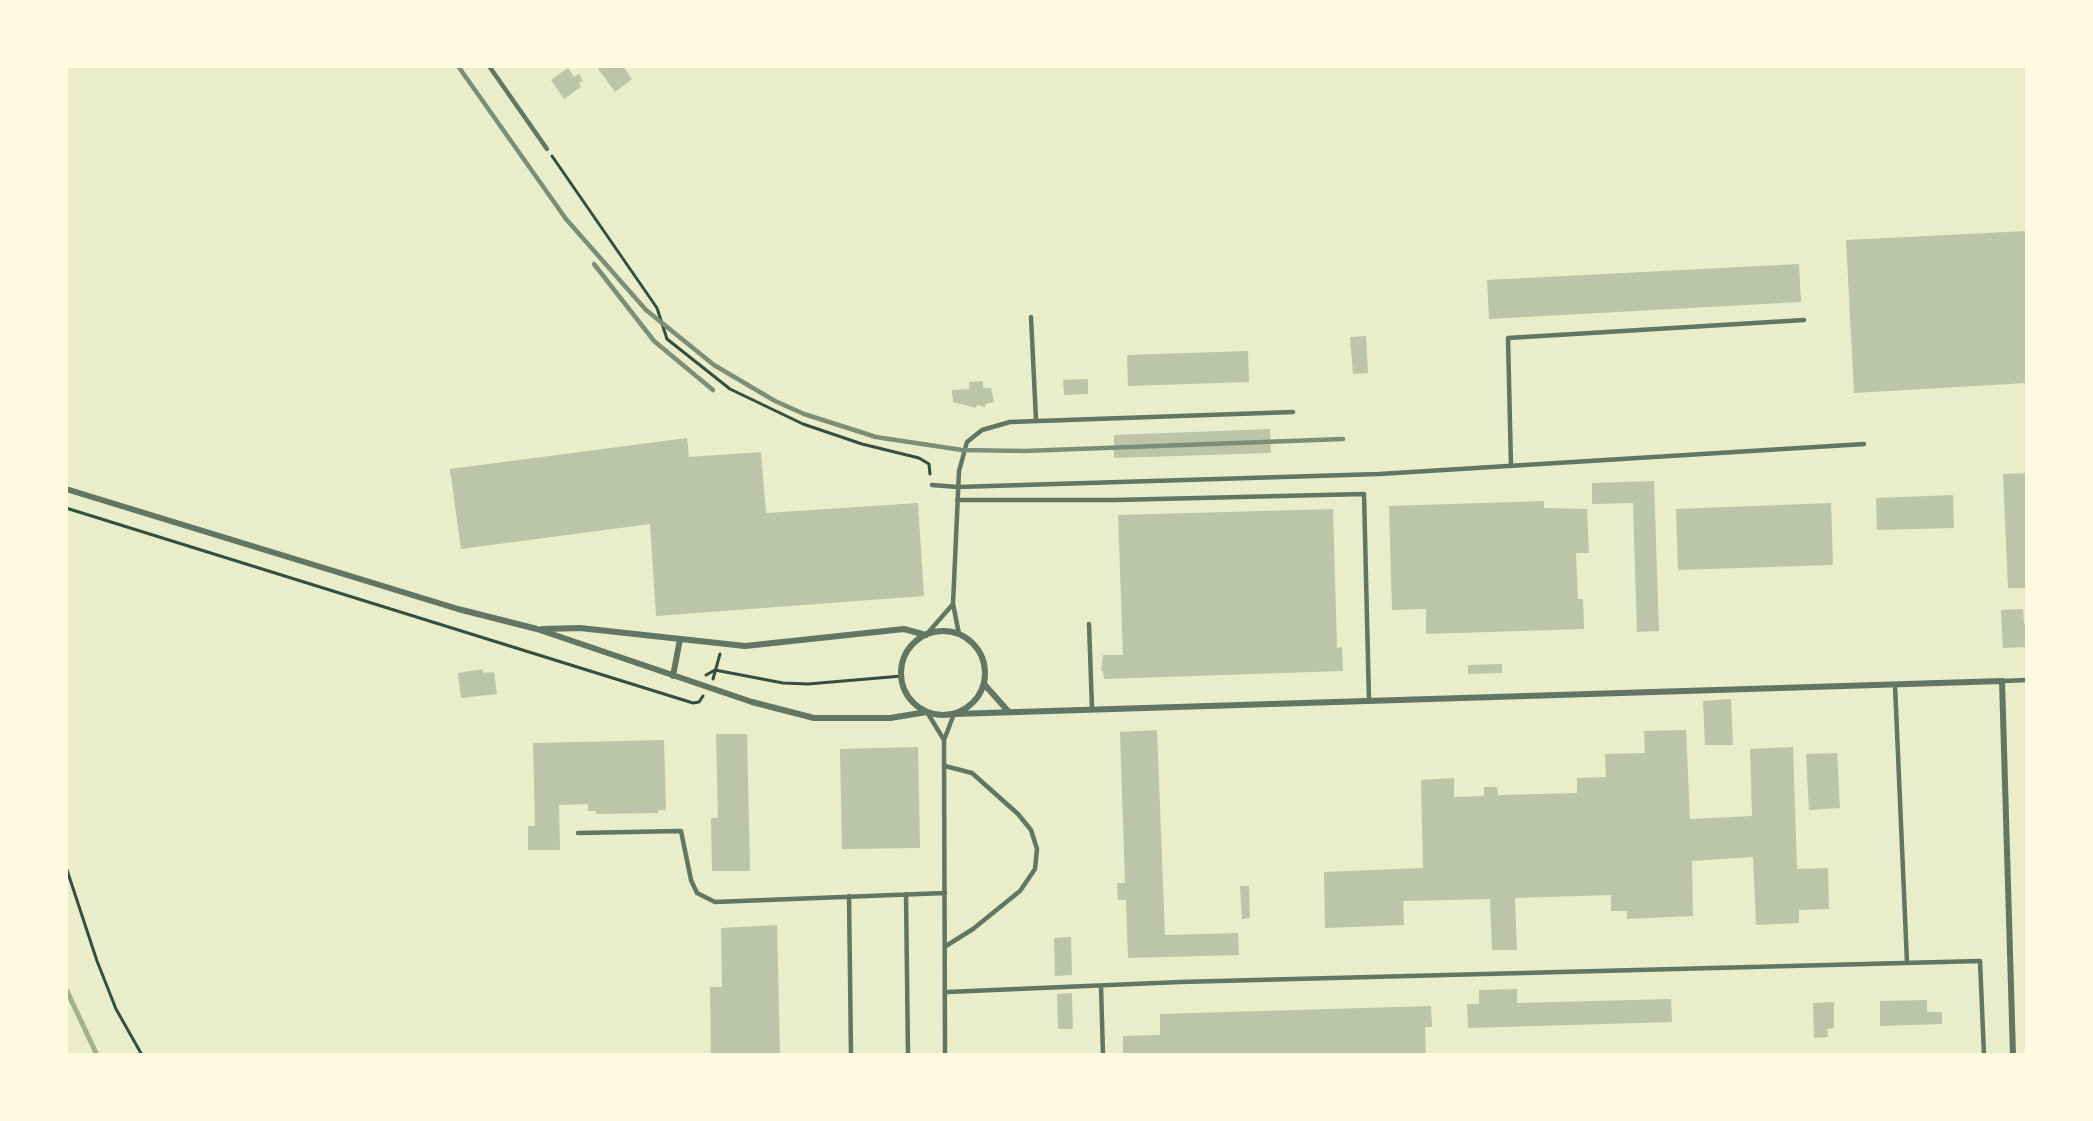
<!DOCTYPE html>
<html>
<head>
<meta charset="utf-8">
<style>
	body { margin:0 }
	#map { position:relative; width:2093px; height:1121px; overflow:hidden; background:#e9edc9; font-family:"Nunito Sans",sans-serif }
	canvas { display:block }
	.frame { position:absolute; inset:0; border:68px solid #fefae0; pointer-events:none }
</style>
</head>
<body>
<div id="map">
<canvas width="2093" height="1121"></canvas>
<div class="frame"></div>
</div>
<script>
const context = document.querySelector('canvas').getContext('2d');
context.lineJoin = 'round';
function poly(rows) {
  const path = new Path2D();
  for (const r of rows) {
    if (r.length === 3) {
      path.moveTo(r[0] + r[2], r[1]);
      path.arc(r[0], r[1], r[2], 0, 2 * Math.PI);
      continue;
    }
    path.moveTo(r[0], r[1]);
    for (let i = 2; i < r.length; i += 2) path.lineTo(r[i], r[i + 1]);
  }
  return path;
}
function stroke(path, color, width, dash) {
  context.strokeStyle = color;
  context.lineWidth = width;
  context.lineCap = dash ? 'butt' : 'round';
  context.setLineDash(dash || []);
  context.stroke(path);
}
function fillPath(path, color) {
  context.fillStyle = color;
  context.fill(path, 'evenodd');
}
const stream = poly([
	[66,989,97,1055]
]);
const building = poly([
	[599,66,623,66,632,79,615,92,597,67],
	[568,68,574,77,579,74,583,81,579,83,581,87,564,99,551,80],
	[2027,231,2027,383,1854,393,1846,240],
	[1799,264,1801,302,1489,319,1487,280],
	[1366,336,1368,373,1353,374,1350,337],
	[1248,351,1249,382,1128,386,1127,355],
	[1088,379,1088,394,1064,395,1063,380],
	[983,381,983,388,991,388,994,402,986,404,985,407,977,405,976,408,953,402,952,390,969,389,969,382],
	[1270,429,1271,453,1114,458,1114,435],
	[687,438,689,457,761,452,766,513,918,503,924,596,656,616,650,524,461,549,450,469],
	[2027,473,2027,588,2008,588,2003,474],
	[1654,481,1659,631,1637,632,1633,503,1592,504,1592,483],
	[1953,495,1954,528,1877,530,1876,498],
	[1544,501,1544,508,1587,509,1589,553,1576,553,1578,599,1583,599,1584,629,1426,634,1426,609,1392,610,1389,506],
	[1831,503,1833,565,1678,570,1676,509],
	[1333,509,1337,648,1342,647,1343,671,1104,679,1103,671,1101,671,1103,655,1123,655,1118,515],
	[2023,609,2024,624,2027,624,2027,647,2003,648,2001,610],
	[1502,664,1502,673,1468,674,1468,665],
	[483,669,483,673,494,672,497,694,461,698,458,673],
	[1731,699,1733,745,1705,745,1703,701],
	[1157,730,1165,935,1238,933,1239,955,1128,958,1126,900,1118,900,1117,883,1125,883,1120,732],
	[1686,730,1690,819,1752,816,1750,749,1793,747,1797,869,1828,868,1829,909,1799,910,1799,923,1756,925,1753,857,1692,861,1693,916,1627,919,1627,911,1611,911,1611,895,1515,898,1517,950,1492,950,1490,899,1403,901,1404,925,1325,928,1324,872,1423,868,1421,780,1454,778,1454,797,1484,796,1484,787,1497,787,1498,795,1577,793,1577,778,1606,777,1605,754,1645,753,1644,731],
	[716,734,747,734,750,871,712,871,711,818,718,818],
	[664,740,666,810,658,810,658,813,596,814,596,811,588,811,588,804,559,805,560,850,528,850,528,826,535,826,533,743],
	[918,747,920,848,842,849,840,749],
	[1837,753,1840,808,1809,810,1806,754],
	[1240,886,1249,886,1250,918,1242,919],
	[777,925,780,1055,711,1055,710,987,722,987,721,928],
	[1071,937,1072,975,1055,976,1054,938],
	[1517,989,1517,1003,1671,999,1672,1022,1468,1028,1467,1004,1479,1004,1479,990],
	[1072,993,1073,1029,1058,1029,1057,994],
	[1927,1000,1927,1012,1942,1012,1942,1024,1880,1026,1880,1001],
	[1834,1002,1834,1028,1827,1029,1828,1037,1814,1038,1813,1003],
	[1431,1006,1432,1027,1425,1027,1426,1055,1123,1055,1123,1036,1160,1035,1160,1014]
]);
const path = poly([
	[552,156,657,308,667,339,730,389,803,424,862,444,919,458,929,464,930,474],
	[66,508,693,703,699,702,703,696],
	[706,675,715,670,783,683,808,684,902,676],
	[713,679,720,654],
	[66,867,97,961,116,1009,142,1055]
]);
const service = poly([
	[489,66,547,149],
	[1031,317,1036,420],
	[1511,466,1508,338,1804,320],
	[932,485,958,487,1379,474,1864,444],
	[957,500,1116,500,1364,494,1369,701],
	[1089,624,1092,709],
	[959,634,953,604,959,471,967,442,982,430,1010,422,1293,412],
	[926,635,953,604],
	[2002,681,2027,680],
	[1895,685,1907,963],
	[927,712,944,740],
	[945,766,972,773,1018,814,1031,830,1037,849,1035,869,1020,891,973,929,946,946],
	[578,833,681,831,691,880,697,893,715,902,945,893],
	[906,894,908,1055],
	[849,896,851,1055],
	[1101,986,1103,1055],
	[947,992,1180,982,1980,961,1984,1055],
	[945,1055,944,740,954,714]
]);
const minor = poly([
	[66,489,458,609,537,629,752,702,814,718,890,718,927,712],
	[542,629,580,628,745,646,904,629,926,635],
	[943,673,42],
	[673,676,680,639],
	[984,684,1008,711],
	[954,714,2002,681,2013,1055]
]);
const rail = poly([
	[458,66,566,219,646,310,714,365,775,401,804,414,876,437,962,450,1024,451,1343,439],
	[594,264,654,341,713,390]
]);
stroke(stream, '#a3b18a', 5);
fillPath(building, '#bcc5a7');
stroke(path, '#344e41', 3);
stroke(service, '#617663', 4.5);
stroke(minor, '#617663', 6);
stroke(rail, '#7c8e77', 4.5);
</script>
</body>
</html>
